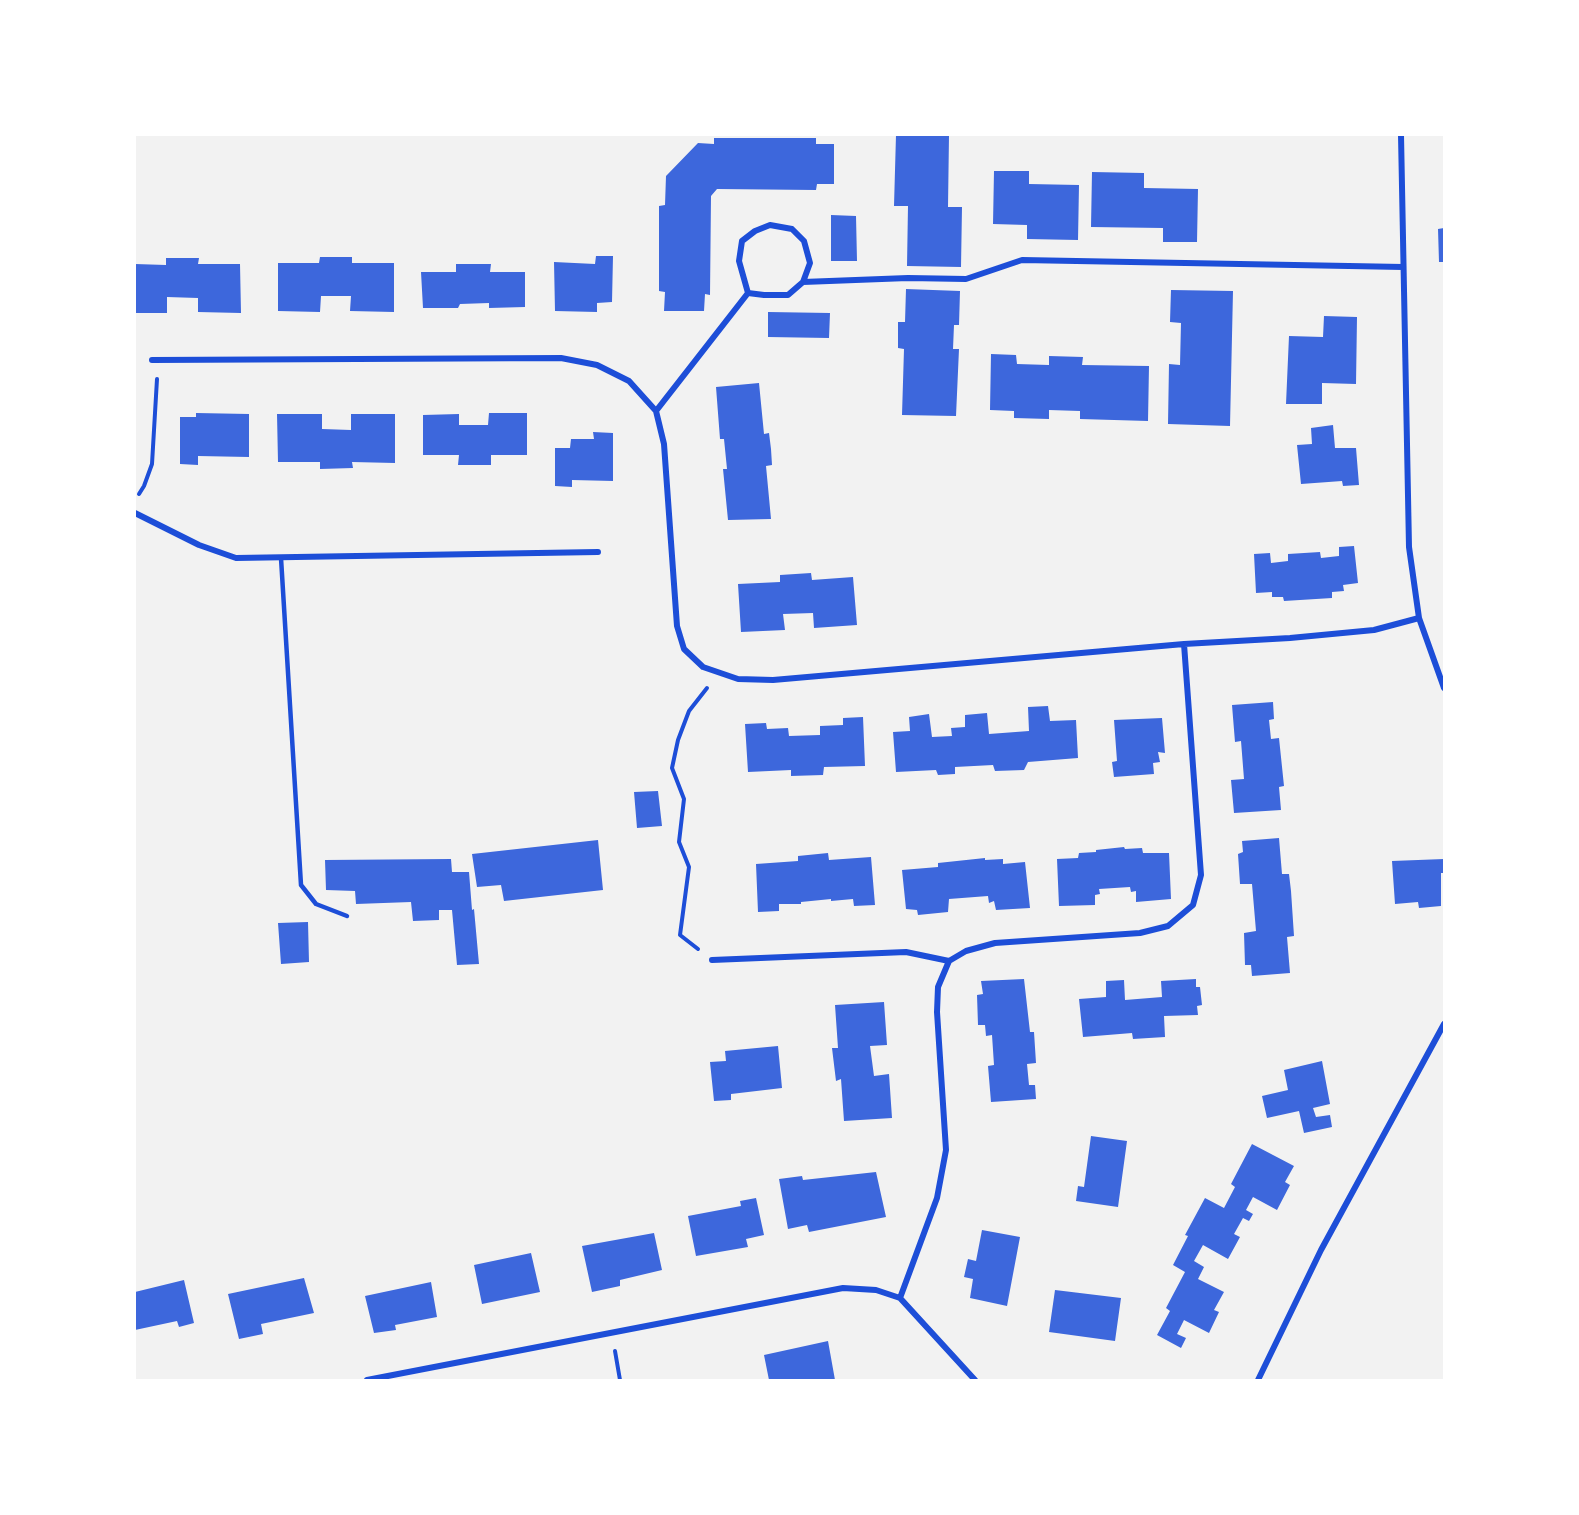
<!DOCTYPE html>
<html>
<head>
<meta charset="utf-8">
<style>
	body { margin:0 }
	#map { position:relative; width:1579px; height:1515px; overflow:hidden; background:#f2f2f2; font-family:Raleway,sans-serif }
	canvas { display:block }
	.frame { position:absolute; inset:0; border:136px solid #fff; pointer-events:none }
</style>
</head>
<body>
<div id="map">
<canvas width="1579" height="1515"></canvas>
<div class="frame"></div>
</div>
<script>
const context = document.querySelector('canvas').getContext('2d');
context.lineJoin = 'round';
function fillPath(path, color) {
  context.fillStyle = color;
  context.fill(path, 'evenodd');
}
function poly(rows) {
  const path = new Path2D();
  for (const r of rows) {
    path.moveTo(r[0], r[1]);
    for (let i = 2; i < r.length; i += 2) path.lineTo(r[i], r[i + 1]);
  }
  return path;
}
function stroke(path, color, width, dash) {
  context.strokeStyle = color;
  context.lineWidth = width;
  context.lineCap = dash ? 'butt' : 'round';
  context.setLineDash(dash || []);
  context.stroke(path);
}
const building = poly([
	[896,135,949,135,948,207,962,207,961,267,907,266,908,206,894,206],
	[714,138,816,138,816,144,834,144,834,184,817,184,816,190,717,189,711,196,710,295,705,294,704,311,664,311,665,292,659,291,659,206,665,205,666,176,698,143,714,144],
	[994,171,1029,171,1029,184,1079,185,1078,240,1027,239,1027,225,993,224],
	[1092,172,1144,173,1144,188,1198,189,1197,242,1163,242,1163,228,1091,227],
	[831,215,856,216,857,261,831,261],
	[1444,228,1444,262,1439,262,1438,229],
	[596,256,613,256,612,302,597,303,597,312,555,311,554,262,595,264],
	[320,257,352,257,352,263,394,263,394,312,350,311,351,296,321,296,320,312,278,311,278,263,319,263],
	[166,258,199,258,198,264,240,264,241,313,198,312,198,298,167,297,167,313,135,313,135,264,166,265],
	[456,264,491,264,490,272,525,272,525,307,489,308,489,303,460,304,458,308,423,308,421,272,456,272],
	[906,289,960,291,959,325,954,325,953,349,959,349,956,416,902,415,904,349,898,348,898,322,905,322],
	[1171,290,1233,291,1230,426,1168,424,1169,364,1180,365,1181,323,1170,322],
	[768,312,830,313,829,338,768,337],
	[1324,316,1357,317,1356,384,1322,383,1322,404,1286,404,1289,336,1323,337],
	[991,354,1016,355,1017,364,1049,365,1049,356,1083,357,1082,365,1149,366,1148,421,1080,419,1080,411,1049,410,1049,419,1014,418,1014,411,990,410],
	[759,383,764,434,769,433,771,449,772,465,766,466,771,519,728,520,723,469,727,469,724,439,720,439,716,387],
	[196,413,249,414,249,457,198,456,198,465,180,464,180,417,196,417],
	[489,413,527,413,527,455,491,455,491,465,458,465,459,455,423,455,423,415,459,414,459,425,488,425],
	[277,414,322,414,322,429,351,430,351,414,395,414,395,463,352,462,353,468,320,469,320,462,278,462],
	[1333,425,1335,448,1356,448,1359,485,1343,486,1342,481,1301,484,1297,445,1312,444,1311,428],
	[593,432,613,433,613,481,572,480,572,487,555,486,555,448,570,448,571,439,594,439],
	[1354,546,1358,583,1343,585,1344,591,1332,592,1332,598,1284,601,1283,597,1272,597,1272,592,1256,593,1254,554,1270,553,1271,563,1288,561,1288,554,1320,552,1321,558,1339,556,1339,547],
	[811,573,812,580,853,577,857,625,814,628,813,613,783,614,785,630,741,632,738,584,780,582,780,575],
	[1273,702,1274,719,1269,720,1271,739,1279,738,1284,786,1279,787,1281,810,1234,813,1231,780,1244,779,1241,741,1235,742,1232,705],
	[1048,706,1050,721,1076,720,1078,758,1028,762,1024,770,995,771,993,765,955,767,955,774,938,775,936,770,896,772,893,732,910,731,909,717,929,714,932,737,952,736,951,728,965,727,965,715,987,713,989,734,1029,731,1028,707],
	[863,717,865,766,824,767,823,775,791,776,791,770,748,772,745,724,766,723,767,729,788,728,789,736,820,735,820,726,843,725,843,718],
	[1162,718,1165,753,1158,752,1160,762,1153,763,1154,774,1114,777,1112,762,1117,761,1114,720],
	[658,791,662,826,637,828,634,792],
	[1279,838,1282,874,1289,874,1291,891,1294,936,1287,937,1290,973,1252,976,1251,965,1245,965,1244,933,1256,931,1252,884,1240,884,1238,854,1243,852,1242,841],
	[598,840,603,890,504,901,501,885,477,887,472,854],
	[1124,847,1125,849,1142,848,1143,853,1169,853,1171,899,1136,902,1136,891,1131,892,1130,887,1099,889,1100,894,1095,895,1095,905,1059,906,1057,859,1078,858,1079,853,1096,852,1096,850],
	[828,853,829,860,871,857,875,905,854,906,853,899,831,901,831,899,801,902,801,904,779,904,779,911,758,912,756,864,798,861,798,856],
	[985,858,985,860,1003,859,1003,864,1025,862,1030,908,996,910,994,901,989,903,988,896,949,899,948,912,918,915,917,910,906,909,902,870,938,867,938,863],
	[451,859,452,872,469,872,472,910,474,909,479,964,457,965,452,910,439,910,439,920,413,921,411,902,356,904,355,891,326,890,325,860],
	[1444,859,1444,873,1441,873,1441,906,1419,908,1418,902,1395,904,1392,861],
	[308,922,309,962,281,964,278,923],
	[1024,979,1030,1032,1034,1032,1036,1063,1027,1064,1029,1085,1035,1085,1036,1099,991,1102,988,1066,994,1065,992,1035,986,1036,985,1025,978,1025,977,995,983,994,981,981],
	[1196,979,1196,987,1200,987,1202,1005,1197,1006,1198,1015,1164,1016,1165,1037,1133,1039,1132,1033,1083,1037,1079,999,1106,997,1106,981,1124,980,1125,1000,1162,997,1161,981],
	[884,1002,887,1045,870,1046,874,1076,889,1074,892,1118,844,1121,841,1079,836,1081,832,1048,838,1048,835,1005],
	[778,1046,782,1088,731,1094,731,1100,714,1101,710,1062,726,1061,725,1051],
	[1322,1061,1330,1104,1313,1108,1316,1117,1330,1115,1332,1127,1304,1133,1299,1111,1267,1118,1262,1096,1288,1090,1284,1070],
	[1091,1136,1127,1141,1118,1207,1076,1201,1078,1186,1084,1187],
	[1252,1144,1294,1166,1285,1182,1290,1185,1277,1210,1253,1197,1246,1210,1253,1214,1249,1221,1243,1218,1234,1234,1240,1237,1228,1259,1203,1245,1194,1261,1204,1267,1198,1279,1224,1292,1214,1310,1219,1312,1209,1333,1184,1320,1177,1334,1186,1338,1181,1348,1157,1335,1170,1311,1166,1308,1185,1272,1173,1265,1188,1236,1185,1235,1205,1198,1224,1208,1235,1187,1231,1184],
	[876,1172,886,1217,809,1232,807,1225,788,1229,779,1179,802,1176,803,1180],
	[756,1198,764,1235,746,1239,748,1247,696,1256,688,1216,741,1206,740,1201],
	[982,1230,1020,1237,1007,1306,970,1298,973,1279,964,1277,968,1259,976,1261],
	[654,1233,662,1270,620,1280,620,1286,592,1292,582,1246],
	[531,1253,540,1292,482,1304,474,1265],
	[304,1278,314,1313,261,1324,263,1334,239,1339,228,1294],
	[184,1280,194,1323,179,1327,177,1321,135,1330,135,1292],
	[431,1282,437,1317,395,1325,396,1330,374,1333,365,1296],
	[1055,1290,1121,1298,1115,1341,1049,1332],
	[828,1341,835,1380,769,1380,764,1355]
]);
const path = poly([
	[139,494,144,486,152,464,157,379],
	[698,949,680,935,689,867,679,842,684,799,672,768,678,740,689,711,707,688],
	[615,1351,620,1380]
]);
const service = poly([
	[281,558,301,885,316,904,347,916]
]);
const minor = poly([
	[1401,135,1409,547,1419,618,1444,688],
	[803,282,908,278,966,279,1022,260,1403,267],
	[152,360,561,358,597,365,629,381,656,411,664,444,677,626,684,649,703,667,738,679,773,680,1184,644,1290,638,1374,630,1419,618],
	[656,411,748,293,764,295,788,295,803,282,810,263,804,241,792,229,770,225,755,231,742,241,739,261,748,293],
	[135,513,199,545,236,558,598,552],
	[712,960,906,952,949,961],
	[900,1298,937,1198,946,1150,937,1012,938,987,949,961,966,951,995,943,1140,933,1168,926,1193,905,1201,875,1184,644],
	[367,1380,843,1288,876,1290,900,1298,975,1380],
	[1258,1380,1321,1250,1444,1024]
]);
fillPath(building, '#3d67dc');
stroke(path, '#1d4ed8', 4);
stroke(service, '#1d4ed8', 4.5);
stroke(minor, '#1d4ed8', 6);
</script>
</body>
</html>
